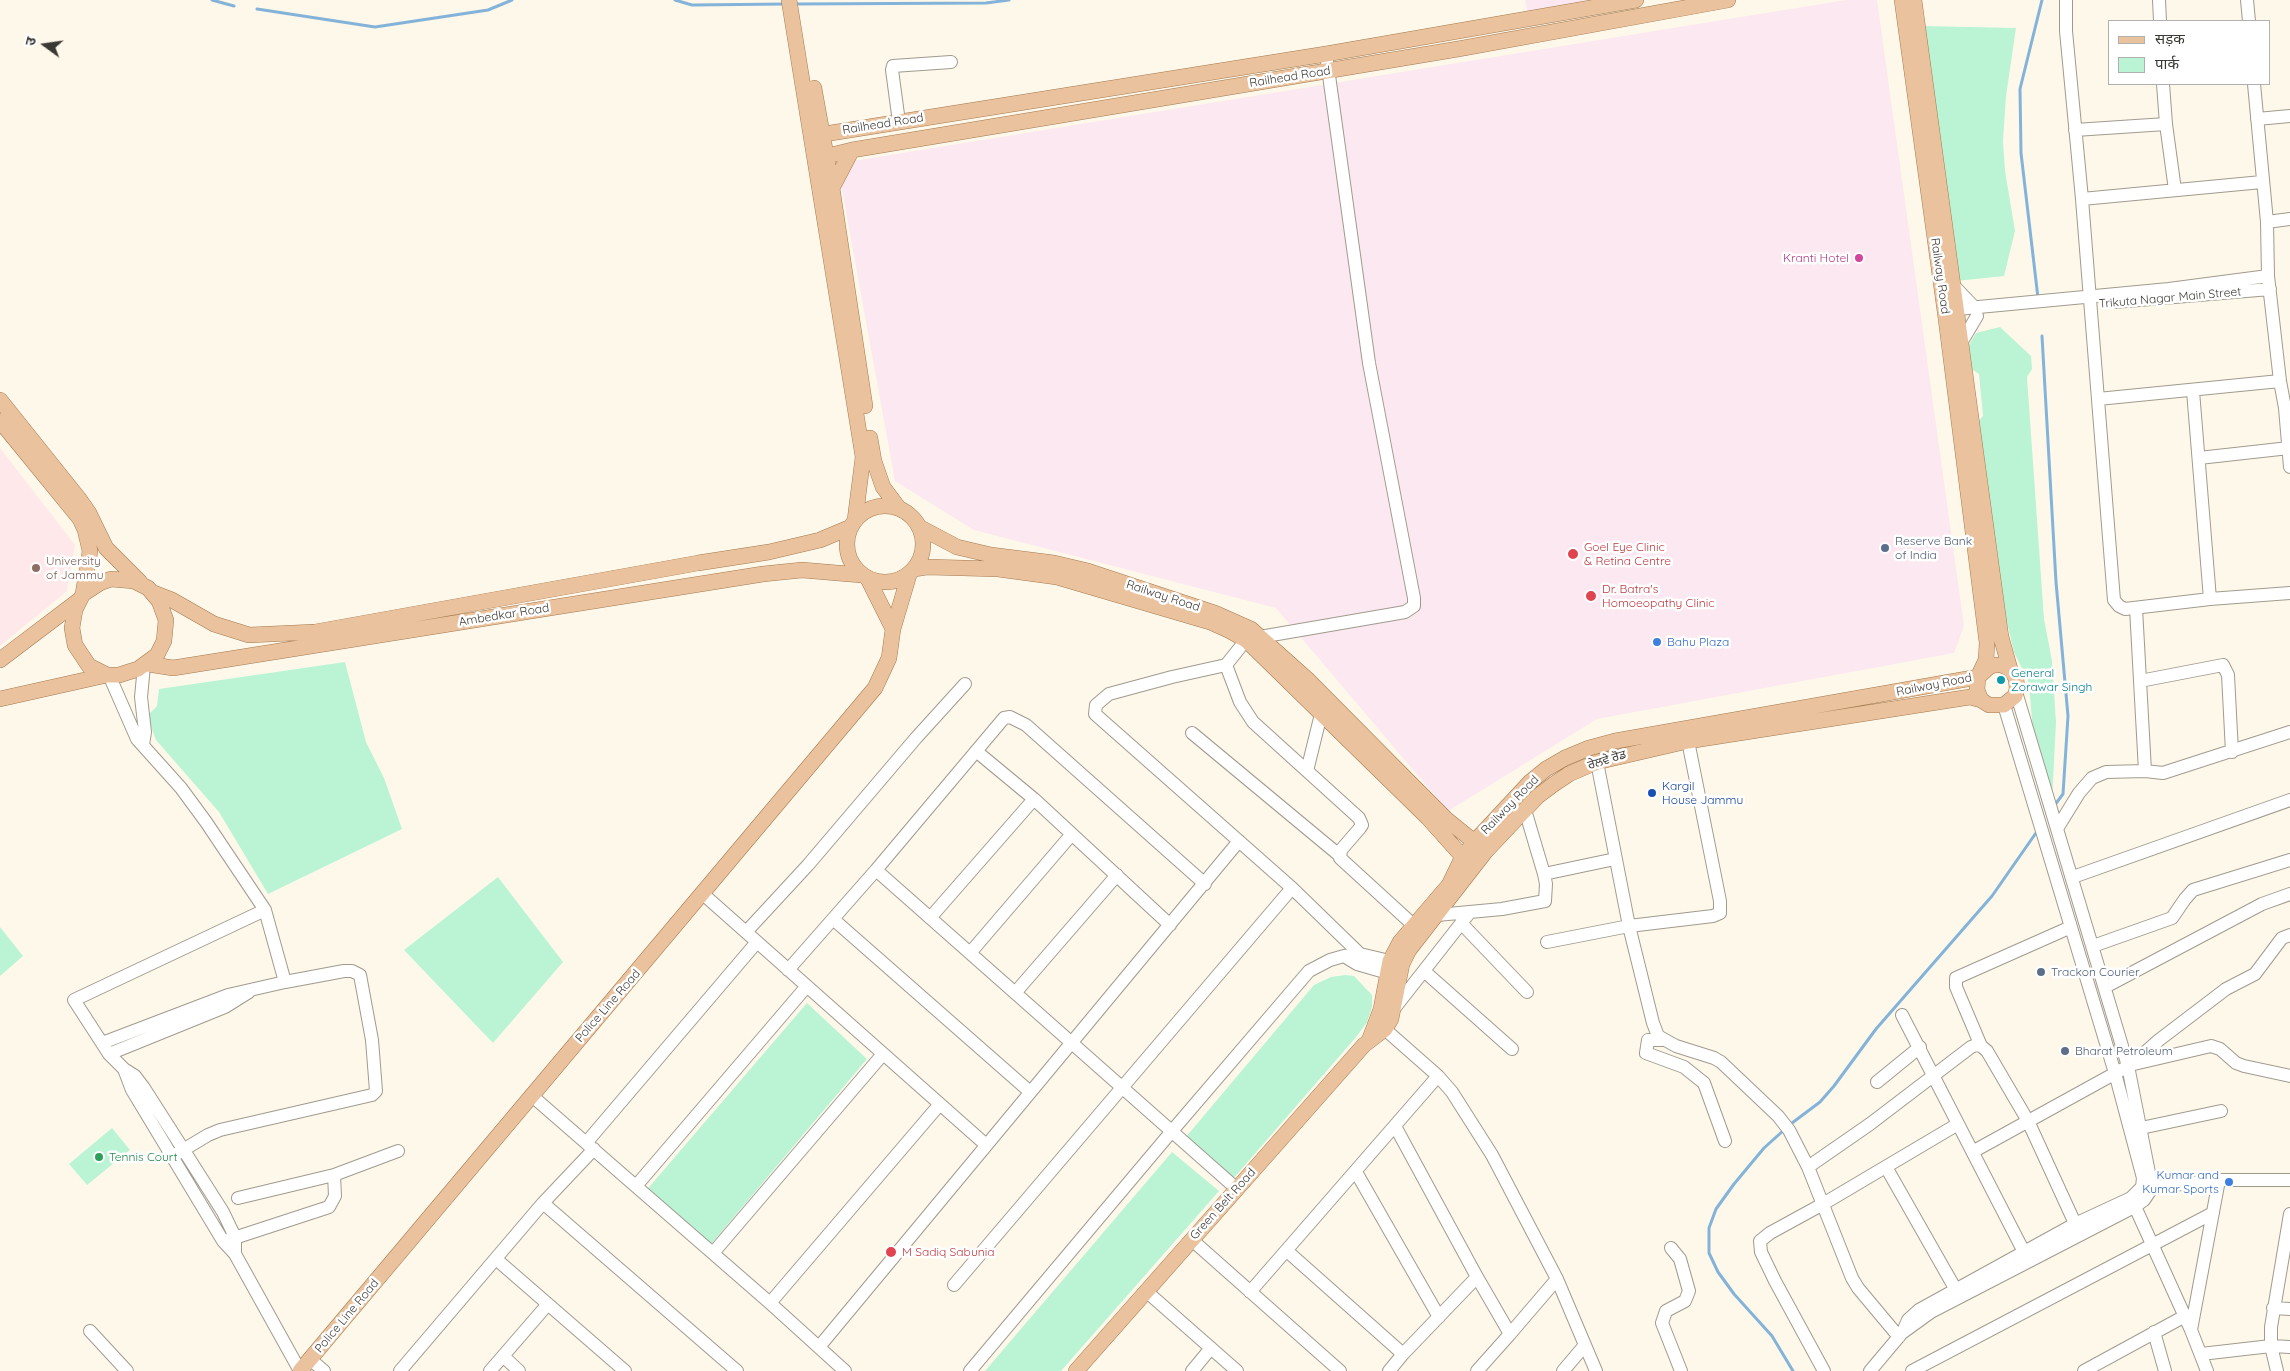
<!DOCTYPE html>
<html>
<head>
<meta charset="utf-8">
<style>
	body { margin:0 }
	#map { position:relative; width:2290px; height:1371px; overflow:hidden; background:#fef8ea; font-family:Quicksand,"Noto Sans Devanagari",sans-serif }
	canvas { display:block }
	.legend { position:absolute; left:2108px; top:20px; width:162px; height:65px; box-sizing:border-box; background:#fff; border:1px solid #b1b0ae; margin:0; padding:6px 9px; list-style:none; font-size:15px; color:#3b3934 }
	.legend li { display:flex; align-items:center; gap:10px; height:25px }
	.legend b { width:25px; border:1px solid #b1b0ae }
	.north { position:absolute; left:20px; top:20px; width:50px; height:50px; -webkit-text-stroke:4px #fff; paint-order:stroke; rotate:284deg; font-size:14px; font-weight:700; line-height:20px; text-align:center; color:#3b3934 }
	.north::after { content:''; display:block; margin:auto; width:18px; height:22px; background:#3b3934; clip-path:polygon(50% 0,100% 100%,50% 72%,0 100%) }
</style>
</head>
<body>
<div id="map">
<canvas width="2290" height="1371"></canvas>
<ul class="legend">
<li><b style="height:6px;background:#eac39e"></b>सड़क</li>
<li><b style="height:14px;background:#baf4d5"></b>पार्क</li>
</ul>
<div class="north">उ</div>
</div>
<script>
const context = document.querySelector('canvas').getContext('2d');
context.lineJoin = 'round';
function fillPath(path, color) {
  context.fillStyle = color;
  context.fill(path, 'evenodd');
}
function poly(rows) {
  const path = new Path2D();
  for (const r of rows) {
    if (r.length === 3) {
      path.moveTo(r[0] + r[2], r[1]);
      path.arc(r[0], r[1], r[2], 0, 2 * Math.PI);
      continue;
    }
    path.moveTo(r[0], r[1]);
    for (let i = 2; i < r.length; i += 2) path.lineTo(r[i], r[i + 1]);
  }
  return path;
}
function stroke(path, color, width, dash) {
  context.strokeStyle = color;
  context.lineWidth = width;
  context.lineCap = dash ? 'butt' : 'round';
  context.setLineDash(dash || []);
  context.stroke(path);
}
function write(font, color, halo, rows, align = 'center') {
  context.font = font + ' Quicksand,"Noto Sans Gurmukhi",sans-serif';
  context.lineWidth = 5;
  context.setLineDash([]);
  context.textBaseline = 'middle';
  context.strokeStyle = halo;
  context.fillStyle = color;
  for (const [text, x, y, turn = 0] of rows) {
    context.save();
    context.translate(x, y);
    context.rotate((+turn || 0) * Math.PI / 180);
    context.textAlign = isNaN(turn) ? turn : align;
    if (halo) context.strokeText(text, 0, 0);
    context.fillText(text, 0, 0);
    context.restore();
  }
}
const commercial = poly([
	[1525,0,1635,0,1528,17],
	[1846,0,1877,0,1964,626,1954,653,1597,719,1448,811,1276,608,974,530,895,481,841,184,853,161]
]);
const education = poly([
	[0,448,75,545,67,591,0,646]
]);
const green = poly([
	[1921,26,2016,28,2006,96,2003,141,2005,171,2015,231,2004,276,1956,281],
	[2000,327,2031,356,2032,369,2027,377,2044,619,2052,661,2056,722,2052,801,2033,733,2029,683,2014,652,2001,597,1975,425,1983,416,1979,374,1967,366,1968,347,1976,333],
	[345,662,366,742,384,778,402,829,268,894,219,812,156,740,147,716,157,706,159,689],
	[498,877,563,962,493,1043,404,950],
	[0,927,23,956,0,976],
	[1345,975,1354,976,1372,995,1372,1007,1367,1022,1357,1036,1232,1180,1185,1138,1314,985,1331,977],
	[807,1003,867,1059,706,1250,644,1193],
	[112,1128,130,1150,87,1185,69,1164],
	[1172,1152,1219,1191,1061,1371,985,1371]
]);
const stream = poly([
	[212,0,234,6],
	[675,0,692,5,786,4],
	[795,4,986,3,1009,0],
	[257,9,375,27,488,10,512,0],
	[2038,298,2021,153,2020,89,2042,0],
	[2042,336,2056,582,2068,716,2063,794,2054,806],
	[1788,1126,1820,1102,1834,1086,1876,1029,1992,896,2038,830],
	[1784,1130,1764,1148,1734,1184,1716,1209,1709,1228,1709,1253,1718,1272,1734,1294,1772,1336,1793,1371]
]);
const minor = poly([
	[2066,0,2066,31,2082,199,2114,600,2119,606,2125,609,2210,599,2290,593],
	[2159,0,2160,21],
	[2247,0,2249,21],
	[2163,84,2166,124,2175,190],
	[2254,84,2267,222],
	[2257,119,2290,116],
	[899,122,892,70,893,66,951,62],
	[2075,130,2166,124],
	[2082,199,2262,182],
	[2290,219,2267,222,2268,276,2280,381,2285,408,2290,408],
	[1953,285,1975,308],
	[2115,302,2270,289],
	[1947,310,2169,289,2268,276],
	[1961,343,1977,316],
	[2193,391,2210,599],
	[2098,399,2280,381],
	[2285,408,2290,467],
	[2199,458,2289,448],
	[2136,608,2145,771,2163,773,2290,732],
	[1260,637,1405,612,1414,606,1414,598,1369,363,1327,61],
	[1246,640,1226,665,1240,702,1253,722,1359,818,1362,825,1360,828,1341,850,1340,858,1421,932],
	[1226,665,1172,677,1109,694,1096,705,1095,714,1292,888,1360,954],
	[2140,681,2223,665,2228,675,2232,752],
	[1192,733,1339,855],
	[143,745,145,732,141,697,144,666],
	[976,751,1034,799,1170,925],
	[1597,762,1629,926,1713,916,1720,913,1720,901,1688,741],
	[1307,771,1321,714],
	[2058,827,2079,793,2092,778,2106,772,2145,771],
	[1544,874,1615,859],
	[2073,877,2290,800],
	[1205,884,1026,725,1010,717,1004,718,876,870,1237,1189],
	[703,894,985,1144],
	[1437,915,1502,909,1545,901,1546,884,1544,874,1525,810],
	[930,918,1034,799],
	[833,919,1029,1091],
	[1461,923,1527,992],
	[746,932,808,865,916,738,965,684],
	[1547,942,1629,926,1653,1023,1658,1036,1676,1046,1714,1058,1721,1062,1778,1116,1789,1130,1808,1167,1852,1278,1858,1288,1899,1337],
	[2093,946,2172,918,2185,899,2193,890,2290,860],
	[970,953,1072,834],
	[1344,956,1357,964,1395,975],
	[788,970,876,870],
	[1424,971,1512,1049],
	[2105,987,2262,904,2290,894],
	[1015,993,1117,875],
	[1393,1010,1470,912],
	[1902,1015,2024,1252],
	[1379,1024,1438,1076,1452,1092,1492,1155,1557,1279,1596,1371],
	[1662,1040,1648,1040,1646,1053,1684,1067,1704,1083,1725,1141],
	[102,1043,228,995,285,982,265,910,206,822,181,788,137,739,109,675],
	[1981,1046,1956,987,1956,978,2071,927],
	[109,1054,225,1007,249,992],
	[2134,1064,2211,1046,2220,1049,2236,1063,2244,1066,2290,1076],
	[124,1069,132,1090,223,1241,235,1254,300,1371],
	[1877,1082,1920,1047],
	[531,1095,770,1303,845,1371],
	[1395,1126,1477,1277],
	[2141,1128,2221,1111],
	[586,1143,757,942],
	[1974,1151,2132,1064,2159,1040,2226,989,2255,974,2282,938,2290,935],
	[173,1156,208,1135,220,1130,372,1095,376,1091,372,1040,360,975,352,971,344,971,285,982],
	[1808,1167,1870,1124,1971,1047,1976,1045,1981,1046,1987,1051,2028,1121,2078,1230],
	[1886,1167,1956,1290],
	[1356,1172,1439,1317],
	[636,1186,807,986],
	[2145,1188,2219,1180],
	[238,1198,334,1175,398,1151],
	[2132,1200,2191,1330,2207,1371],
	[543,1203,737,1371],
	[228,1240,329,1207,335,1196,334,1175],
	[1192,1240,1340,1371],
	[1671,1248,1680,1259,1689,1291,1685,1301,1666,1311,1662,1323,1681,1371],
	[1287,1251,1403,1354,1477,1277,1510,1334,1557,1279],
	[713,1253,883,1054],
	[235,1254,235,1237,223,1212,183,1149,144,1088,135,1076,124,1069,109,1054,74,1000,265,910],
	[496,1259,625,1371],
	[954,1285,1292,888],
	[1146,1291,1237,1371],
	[1250,1292,1438,1076],
	[770,1303,940,1104],
	[2273,1308,2290,1309],
	[1904,1329,1908,1320,1919,1310,2075,1224,2131,1198,2142,1187,2143,1178,2115,1073,2004,705],
	[2191,1330,2219,1180,2290,1180],
	[90,1331,127,1371],
	[2154,1332,2165,1371],
	[819,1347,1239,841],
	[2201,1354,2271,1346,2290,1347],
	[503,1356,519,1371],
	[310,1359,324,1371],
	[400,1371,543,1203,594,1149],
	[490,1371,548,1304],
	[970,1371,1172,1131,1309,971,1330,960,1344,956,1360,954,1398,963],
	[1192,1371,1211,1348],
	[1389,1371,1403,1354],
	[1477,1371,1510,1334],
	[1563,1371,1585,1345],
	[1824,1371,1775,1281,1761,1252,1760,1241,1770,1233,1823,1204,1958,1124],
	[1870,1371,1902,1333,1931,1312,2134,1207,2144,1200,2152,1188,2128,1066,2016,692],
	[1912,1371,2213,1213],
	[2084,1371,2185,1316],
	[2277,1371,2271,1346,2271,1327,2290,1214]
]);
const major = poly([
	[789,0,863,457,855,520],
	[1914,0,2001,637,2010,669],
	[814,88,832,188,865,406],
	[812,136,1326,54,1636,0],
	[815,159,852,150,1458,49,1728,0],
	[832,188,852,150],
	[0,400,80,500,89,513,106,548,140,582],
	[0,421,80,519,85,530,90,551,83,594],
	[870,438,874,461,883,487,898,507],
	[885,544,38],
	[921,528,957,547,991,555,1054,563,1088,571,1215,613,1251,629,1307,679,1446,819,1482,848],
	[914,569,927,567,998,569,1057,577,1210,622,1230,631,1246,640,1428,818,1470,865],
	[111,579,134,581,148,588,159,601,166,620,164,641,157,655,138,669,119,675,107,675,89,666,75,645,72,628,75,610,83,594,100,583,111,579],
	[868,579,893,629],
	[154,593,172,600,214,624,249,635,315,632,698,563,769,552,820,540,851,527],
	[0,660,78,601],
	[148,664,173,668,763,574,802,570,861,575],
	[0,699,107,675],
	[1370,1038,1381,1009,1390,961,1400,942,1449,885,1462,858,1475,841,1530,782,1546,769,1565,758,1589,748,1615,741,1978,677,1986,660,1987,643,1946,319,1902,0],
	[300,1371,875,688,889,658,893,629,909,575],
	[1076,1371,1364,1045,1385,1029,1391,1019,1402,964,1409,950,1486,851,1538,796,1554,784,1569,774,1597,762,1688,741,1970,697,1981,700,1989,705,2004,705,2015,696,2017,689,2016,678,2010,669,2002,665,1994,665,1989,667,1978,677,1977,690,1981,700]
]);
const markers = [
	[1859,258,5,"#d1479c"],
	[1885,548,5,"#5c6f8a"],
	[1573,554,6,"#e0444e"],
	[36,568,5,"#8d6e63"],
	[1591,596,6,"#e0444e"],
	[1657,642,5,"#3f7fe0"],
	[2001,680,5,"#0f9aa8"],
	[1652,793,5,"#1a4fb4"],
	[2041,972,5,"#5c6f8a"],
	[2065,1051,5,"#5c6f8a"],
	[99,1157,5,"#2e9e5b"],
	[2229,1182,5,"#3f7fe0"],
	[891,1252,6,"#e0444e"]
];
const streetNames = [
	["Railhead Road",1290,77,-9],
	["Railhead Road",883,124,-9],
	["Railway Road",1940,276,82],
	["Trikuta Nagar Main Street",2170,298,-5],
	["Railway Road",1163,596,18],
	["Ambedkar Road",504,615,-9],
	["Railway Road",1934,685,-11],
	["ਰੇਲਵੇ ਰੋਡ",1607,760,-17],
	["Railway Road",1510,805,-46],
	["Police Line Road",608,1006,-49],
	["Green Belt Road",1223,1204,-48],
	["Police Line Road",347,1316,-50]
];
const hotelNames = [
	["Kranti Hotel",1849,258]
];
const serviceNames = [
	["Reserve Bank",1895,541],
	["of India",1895,555],
	["Trackon Courier",2051,972],
	["Bharat Petroleum",2075,1051]
];
const healthNames = [
	["Goel Eye Clinic",1584,547],
	["& Retina Centre",1584,561],
	["Dr. Batra's",1602,589],
	["Homoeopathy Clinic",1602,603],
	["M Sadiq Sabunia",902,1252]
];
const educationNames = [
	["University",46,561],
	["of Jammu",46,575]
];
const shopNames = [
	["Bahu Plaza",1667,642],
	["Kumar and",2219,1175,"right"],
	["Kumar Sports",2219,1189,"right"]
];
const cultureNames = [
	["General",2011,673],
	["Zorawar Singh",2011,687]
];
const transitNames = [
	["Kargil",1662,786],
	["House Jammu",1662,800]
];
const leisureNames = [
	["Tennis Court",109,1157]
];
fillPath(commercial, '#fce8f0');
fillPath(education, '#fee8ea');
fillPath(green, '#baf4d5');
stroke(stream, '#84b3d9', 3);
stroke(minor, '#a19b8f', 14);
stroke(major, '#a4794f', 16);
stroke(minor, '#fff', 12);
stroke(major, '#eac39e', 15);
for (const [x, y, r, color] of markers) {
  const dot = new Path2D();
  dot.arc(x, y, r, 0, 2 * Math.PI);
  context.fillStyle = color;
  context.fill(dot);
  stroke(dot, '#fff', 2);
}
write('12px', '#3b3934', '#fff', streetNames);
write('12px', '#b23c85', '#fff', hotelNames, 'right');
write('12px', '#4e5e75', '#fff', serviceNames, 'left');
write('12px', '#be3a42', '#fff', healthNames, 'left');
write('12px', '#785e54', '#fff', educationNames, 'left');
write('12px', '#366cbe', '#fff', shopNames, 'left');
write('12px', '#0d838f', '#fff', cultureNames, 'left');
write('12px', '#164399', '#fff', transitNames, 'left');
write('12px', '#27864d', '#fff', leisureNames, 'left');
</script>
</body>
</html>
